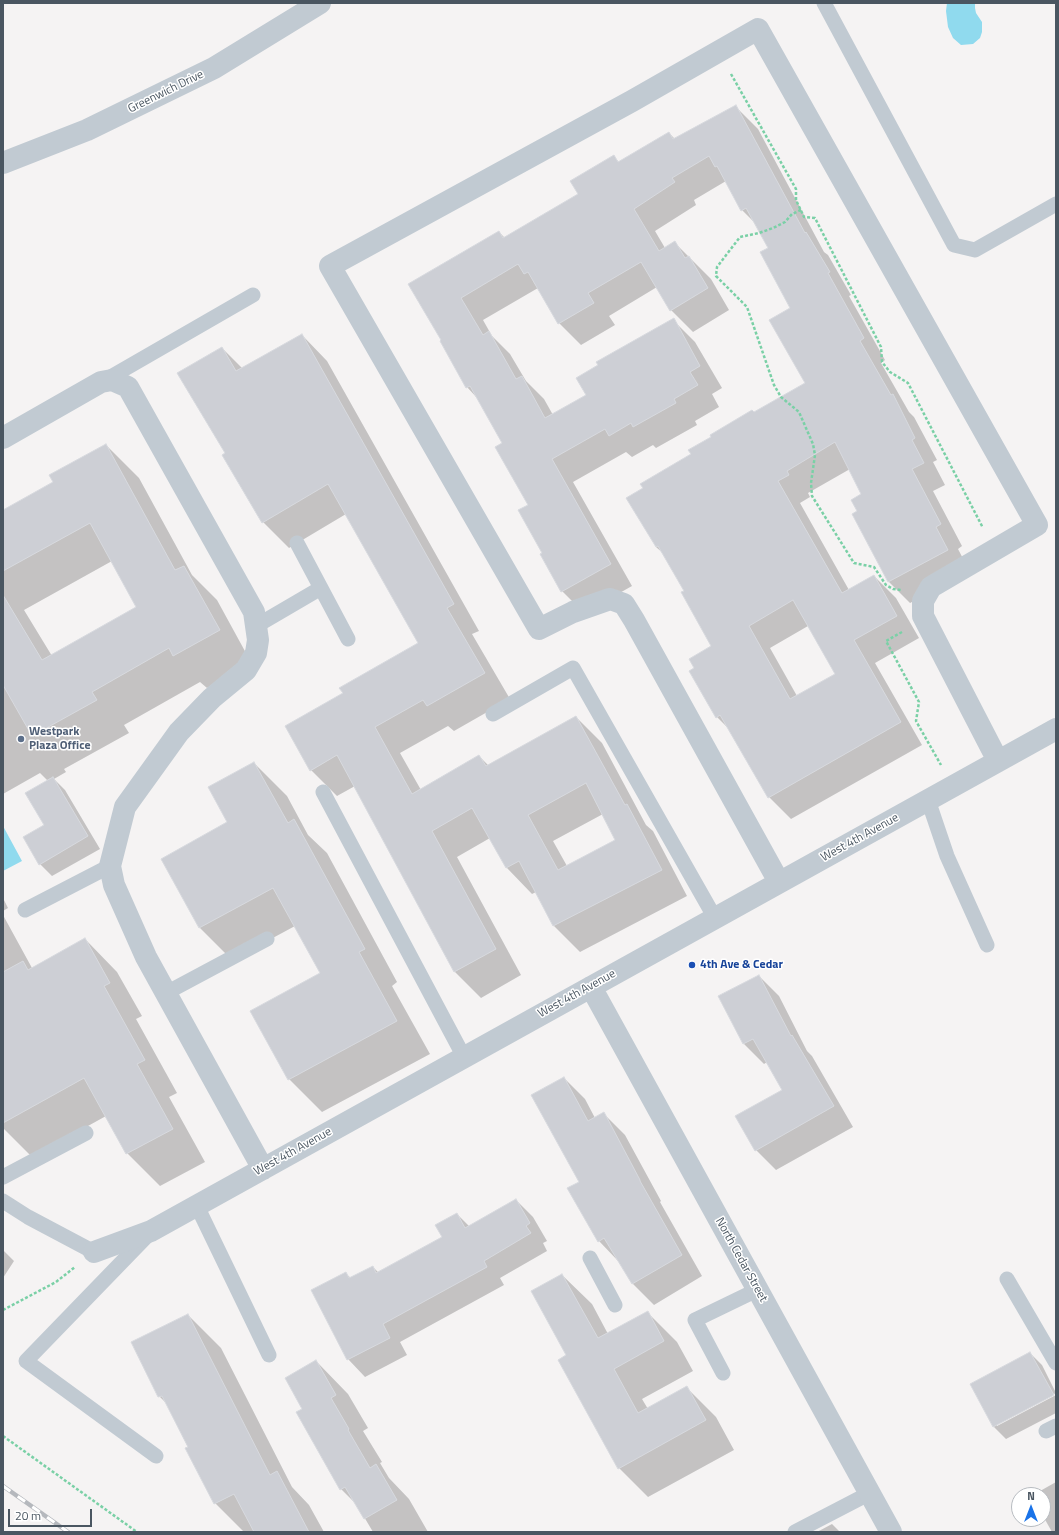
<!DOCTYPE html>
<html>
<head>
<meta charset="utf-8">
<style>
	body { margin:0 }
	#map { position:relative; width:1059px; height:1535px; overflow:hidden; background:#f5f3f3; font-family:"Titillium Web",sans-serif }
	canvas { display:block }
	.frame { position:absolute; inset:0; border:4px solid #4a5661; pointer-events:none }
	.north { position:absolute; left:1011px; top:1487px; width:40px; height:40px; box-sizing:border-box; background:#fff; border:1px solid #b7bbc0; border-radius:50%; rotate:0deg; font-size:11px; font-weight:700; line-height:16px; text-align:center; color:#4a5661 }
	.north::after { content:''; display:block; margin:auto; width:14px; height:18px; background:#1a73e8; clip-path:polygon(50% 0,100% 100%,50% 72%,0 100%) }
	.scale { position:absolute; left:8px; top:1509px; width:84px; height:18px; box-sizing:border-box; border:2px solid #4a5661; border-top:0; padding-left:5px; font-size:12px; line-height:14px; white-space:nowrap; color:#4a5661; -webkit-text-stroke:3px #fff; paint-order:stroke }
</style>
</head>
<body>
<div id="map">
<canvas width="1059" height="1535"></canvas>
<div class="frame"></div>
<div class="north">N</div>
<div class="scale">20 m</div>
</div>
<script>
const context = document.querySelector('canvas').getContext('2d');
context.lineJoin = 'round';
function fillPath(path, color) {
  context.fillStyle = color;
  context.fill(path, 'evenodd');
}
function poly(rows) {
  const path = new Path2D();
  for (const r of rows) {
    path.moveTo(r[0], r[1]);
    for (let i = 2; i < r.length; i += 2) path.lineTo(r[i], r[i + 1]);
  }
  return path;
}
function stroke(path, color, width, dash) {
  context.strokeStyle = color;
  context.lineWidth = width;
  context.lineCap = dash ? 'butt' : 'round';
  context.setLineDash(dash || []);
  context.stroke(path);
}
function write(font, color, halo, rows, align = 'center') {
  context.font = font + ' "Titillium Web",sans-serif';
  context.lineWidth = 3;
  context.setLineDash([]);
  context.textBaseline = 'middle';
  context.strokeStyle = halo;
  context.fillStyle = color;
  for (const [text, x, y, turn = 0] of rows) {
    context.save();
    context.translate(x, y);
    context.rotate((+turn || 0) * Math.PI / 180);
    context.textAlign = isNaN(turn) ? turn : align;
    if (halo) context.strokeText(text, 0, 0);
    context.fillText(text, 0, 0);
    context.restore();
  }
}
const water = poly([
	[947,3,975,3,975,8,976,13,982,22,982,32,980,38,973,44,961,45,953,38,948,27,946,11],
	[3,826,22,861,3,871]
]);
const shadow = poly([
	[736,107,758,129,824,252,828,255,851,295,849,296,885,360,881,363,909,412,914,417,937,460,933,462,945,485,933,491,962,546,958,549,970,572,910,603,888,581,859,512,862,495,850,469,808,493,810,497,800,503,849,590,874,576,896,598,919,638,875,663,922,745,791,819,769,797,730,730,717,717,696,668,712,647,685,591,665,555,656,547,644,488,754,414,806,384,791,308,769,248,757,225,742,210,726,181,694,200,696,205,655,231,665,248,675,243,711,279,729,310,693,332,671,310,657,287,609,316,615,325,581,345,559,323,538,288,483,320,492,336,510,354,526,381,544,399,553,415,587,396,673,320,695,342,722,388,712,394,719,407,695,421,697,425,656,448,653,445,632,457,626,452,573,482,632,586,584,613,562,591,543,553,529,505,503,443,478,399,467,387,442,340,409,284,499,232,505,238,579,195,613,156,619,162,669,133,675,139],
	[808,626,836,675,797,696,770,648],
	[302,335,327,361,479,631,472,634,510,699,454,731,448,726,400,753,421,790,479,756,488,765,576,717,602,743,646,825,653,831,687,896,580,952,554,926,536,892,532,894,507,868,490,838,457,857,521,975,481,998,455,972,355,786,337,796,311,770,344,693,420,643,346,514,289,548,263,522,227,453,222,348,242,368],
	[603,814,616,840,567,866,553,841],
	[106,445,139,478,192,575,217,600,252,664,207,688,200,682,124,725,129,733,64,769,66,772,54,779,65,790,100,849,52,876,40,864,45,825,48,781,40,773,3,794,3,511,54,483],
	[112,561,137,607,52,656,24,610],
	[254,763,287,796,308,835,327,853,397,982,392,986,430,1054,322,1112,289,1079,321,973,295,926,232,960,199,927,229,823],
	[3,898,8,908,3,911],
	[3,915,32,968,85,939,117,972,142,1016,136,1019,177,1093,169,1097,205,1162,160,1186,127,1153,106,1116,32,1157,3,1128],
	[759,976,779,996,807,1051,812,1056,853,1127,776,1170,756,1150,783,1090,767,1062,764,1064,744,1044],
	[564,1078,585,1099,595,1118,604,1114,625,1135,661,1201,660,1202,702,1276,654,1305,633,1284,620,1263,599,1241,580,1182],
	[516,1200,533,1217,547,1241,543,1243,547,1251,500,1278,504,1285,400,1342,407,1355,365,1377,348,1359,346,1274,351,1278,373,1267,379,1273,443,1237,457,1214,470,1227],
	[3,1250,14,1261,3,1278],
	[562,1275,592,1304,608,1334,647,1312,677,1342,693,1371,642,1399,648,1409,687,1388,716,1417,734,1450,648,1497,619,1468,567,1356],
	[188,1315,221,1348,292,1487,309,1505,324,1532,244,1532,215,1503,167,1404,159,1396],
	[1030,1353,1042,1365,1056,1393,997,1424,997,1426,1056,1395,1056,1413,1006,1439,994,1427,971,1384],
	[316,1361,348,1394,368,1428,363,1431,382,1462,380,1463,389,1478,409,1499,428,1532,373,1532,357,1505,341,1489,297,1413,304,1409],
	[1056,1482,1056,1532,1052,1532,1043,1516,1043,1495,1033,1495],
	[832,1524,840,1532,817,1532]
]);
const building = poly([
	[736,105,805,233,806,232,830,272,828,273,864,338,860,341,891,395,893,394,915,438,912,440,924,463,912,469,941,524,936,527,948,550,888,582,852,514,857,511,851,500,861,494,835,442,787,471,789,475,778,481,842,593,874,575,897,616,854,640,901,722,768,798,720,715,716,718,689,671,694,668,689,659,711,646,681,592,684,591,658,546,656,547,626,498,643,488,640,484,691,454,688,450,711,437,710,435,752,410,754,412,805,383,769,320,790,308,760,252,768,248,746,208,741,211,717,166,715,167,709,156,672,178,675,182,634,209,659,251,675,241,685,258,689,256,708,288,670,311,641,262,588,293,594,303,558,324,528,272,524,274,518,264,461,298,483,335,489,331,516,379,522,376,545,418,586,395,576,378,598,365,596,362,674,318,700,366,690,372,698,385,674,399,676,403,633,427,631,423,609,436,605,429,552,459,611,564,561,592,540,554,542,553,518,510,528,505,495,447,502,443,470,386,466,388,440,341,441,340,408,284,499,231,503,238,578,194,570,181,614,155,618,162,669,132,673,139,736,105],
	[793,600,835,674,790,699,749,626,793,600],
	[302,334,454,604,447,608,485,673,427,706,423,700,375,727,412,794,479,755,486,766,576,716,625,805,627,804,662,870,553,926,519,861,506,868,472,808,432,831,496,949,454,972,337,755,310,771,285,726,343,693,339,688,418,643,328,484,262,523,222,455,225,453,177,373,222,347,236,371,302,334],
	[586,783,615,840,558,870,528,815,586,783],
	[106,444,175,570,184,566,220,630,173,656,169,648,92,692,97,700,32,736,3,685,3,595,42,660,136,607,90,523,3,571,3,510,53,482,49,475,106,444],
	[254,762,288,823,294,819,365,949,359,952,397,1021,288,1080,250,1011,320,973,273,888,199,928,161,859,227,822,208,787,254,762],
	[53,777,88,836,39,865,23,837,44,825,25,793,53,777],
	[85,938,110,983,104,986,145,1060,137,1064,173,1129,126,1154,84,1078,3,1123,3,972,23,961,28,970,85,938],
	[759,975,791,1036,792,1035,834,1106,755,1151,735,1116,782,1090,753,1039,743,1044,718,996,759,975],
	[564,1077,588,1121,604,1112,640,1180,640,1181,682,1255,632,1284,604,1238,598,1242,567,1188,579,1182,531,1095,564,1077],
	[516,1199,530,1223,526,1226,531,1233,484,1261,487,1267,383,1324,390,1338,347,1360,311,1290,346,1272,349,1278,373,1266,376,1273,442,1237,435,1225,457,1213,465,1228,516,1199],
	[562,1274,598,1338,648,1311,664,1341,614,1369,638,1413,687,1386,706,1420,618,1469,558,1360,566,1355,531,1291,562,1274],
	[188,1314,270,1475,277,1471,309,1532,254,1532,234,1494,214,1504,185,1448,188,1447,162,1396,158,1397,131,1342,188,1314],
	[1030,1352,1054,1395,993,1427,970,1384,1030,1352],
	[316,1360,336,1395,331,1398,349,1429,348,1430,370,1468,376,1464,397,1500,364,1519,345,1487,340,1490,296,1412,302,1409,285,1378,316,1360]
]);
const path = poly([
	[731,74,796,189,796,200,804,217,815,218,881,347,882,362,890,372,908,383,983,528],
	[801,210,792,214,785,222,773,228,759,233,740,237,717,267,716,276,747,307,774,385,781,397,799,412,813,444,815,455,811,483,812,496,854,563,874,567,886,585,893,589,901,590],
	[902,632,886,641,919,702,916,721,941,765],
	[3,1310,56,1282,75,1267],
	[3,1436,137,1532]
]);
const service = poly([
	[824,3,954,245,975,250,1056,204],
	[102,382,253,295],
	[297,543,348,639],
	[256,626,321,588],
	[493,714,573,668,715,918],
	[323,792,464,1057],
	[928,800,947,856,987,945],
	[25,910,110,866],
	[166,993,267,939],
	[3,1177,86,1133],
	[3,1201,28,1217,94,1252],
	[197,1206,269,1355],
	[148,1235,26,1361,156,1456],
	[590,1258,615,1305],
	[1007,1279,1056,1363],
	[723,1373,695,1320,757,1290],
	[1046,1431,1056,1426],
	[795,1532,870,1493]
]);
const minor = poly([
	[3,163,87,130,214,68,320,3],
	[3,438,101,382,112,380,128,387,254,612,258,640,256,653,246,670,212,698,179,732,125,807,110,866,114,885,146,957,263,1169],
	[779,882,634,620,624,604,610,599,573,612,539,629,330,266,632,101,758,29,1037,525,931,587,923,601,923,616,998,761],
	[591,987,891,1532],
	[94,1252,151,1231,1056,729]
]);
const rail = poly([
	[3,1486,68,1532]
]);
const markers = [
	[21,739,4,"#5c6f8a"],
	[692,965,4,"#1a4fb4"]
];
const streetNames = [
	["Greenwich Drive",166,92,-26],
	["West 4th Avenue",860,838,-29],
	["West 4th Avenue",577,994,-29],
	["West 4th Avenue",293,1152,-29],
	["North Cedar Street",741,1260,61]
];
const serviceNames = [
	["Westpark",29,732],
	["Plaza Office",29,746]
];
const transitNames = [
	["4th Ave & Cedar",700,965]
];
fillPath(water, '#90daee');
fillPath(shadow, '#0003');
fillPath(building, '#cdcfd5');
stroke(building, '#d7d9de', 1);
stroke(path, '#7ad0a6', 2.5, [3, 2]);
stroke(service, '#c1cad2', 15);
stroke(minor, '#c1cad2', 22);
stroke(rail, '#b5b8bd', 4.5);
stroke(rail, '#fff', 3, [9]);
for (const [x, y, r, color] of markers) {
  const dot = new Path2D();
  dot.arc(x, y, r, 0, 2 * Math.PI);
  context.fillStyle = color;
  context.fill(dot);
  stroke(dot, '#fff', 1.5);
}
write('12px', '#4a5661', '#fff', streetNames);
write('bold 12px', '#4e5e75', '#fff', serviceNames, 'left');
write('bold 12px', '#164399', '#fff', transitNames, 'left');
</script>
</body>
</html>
